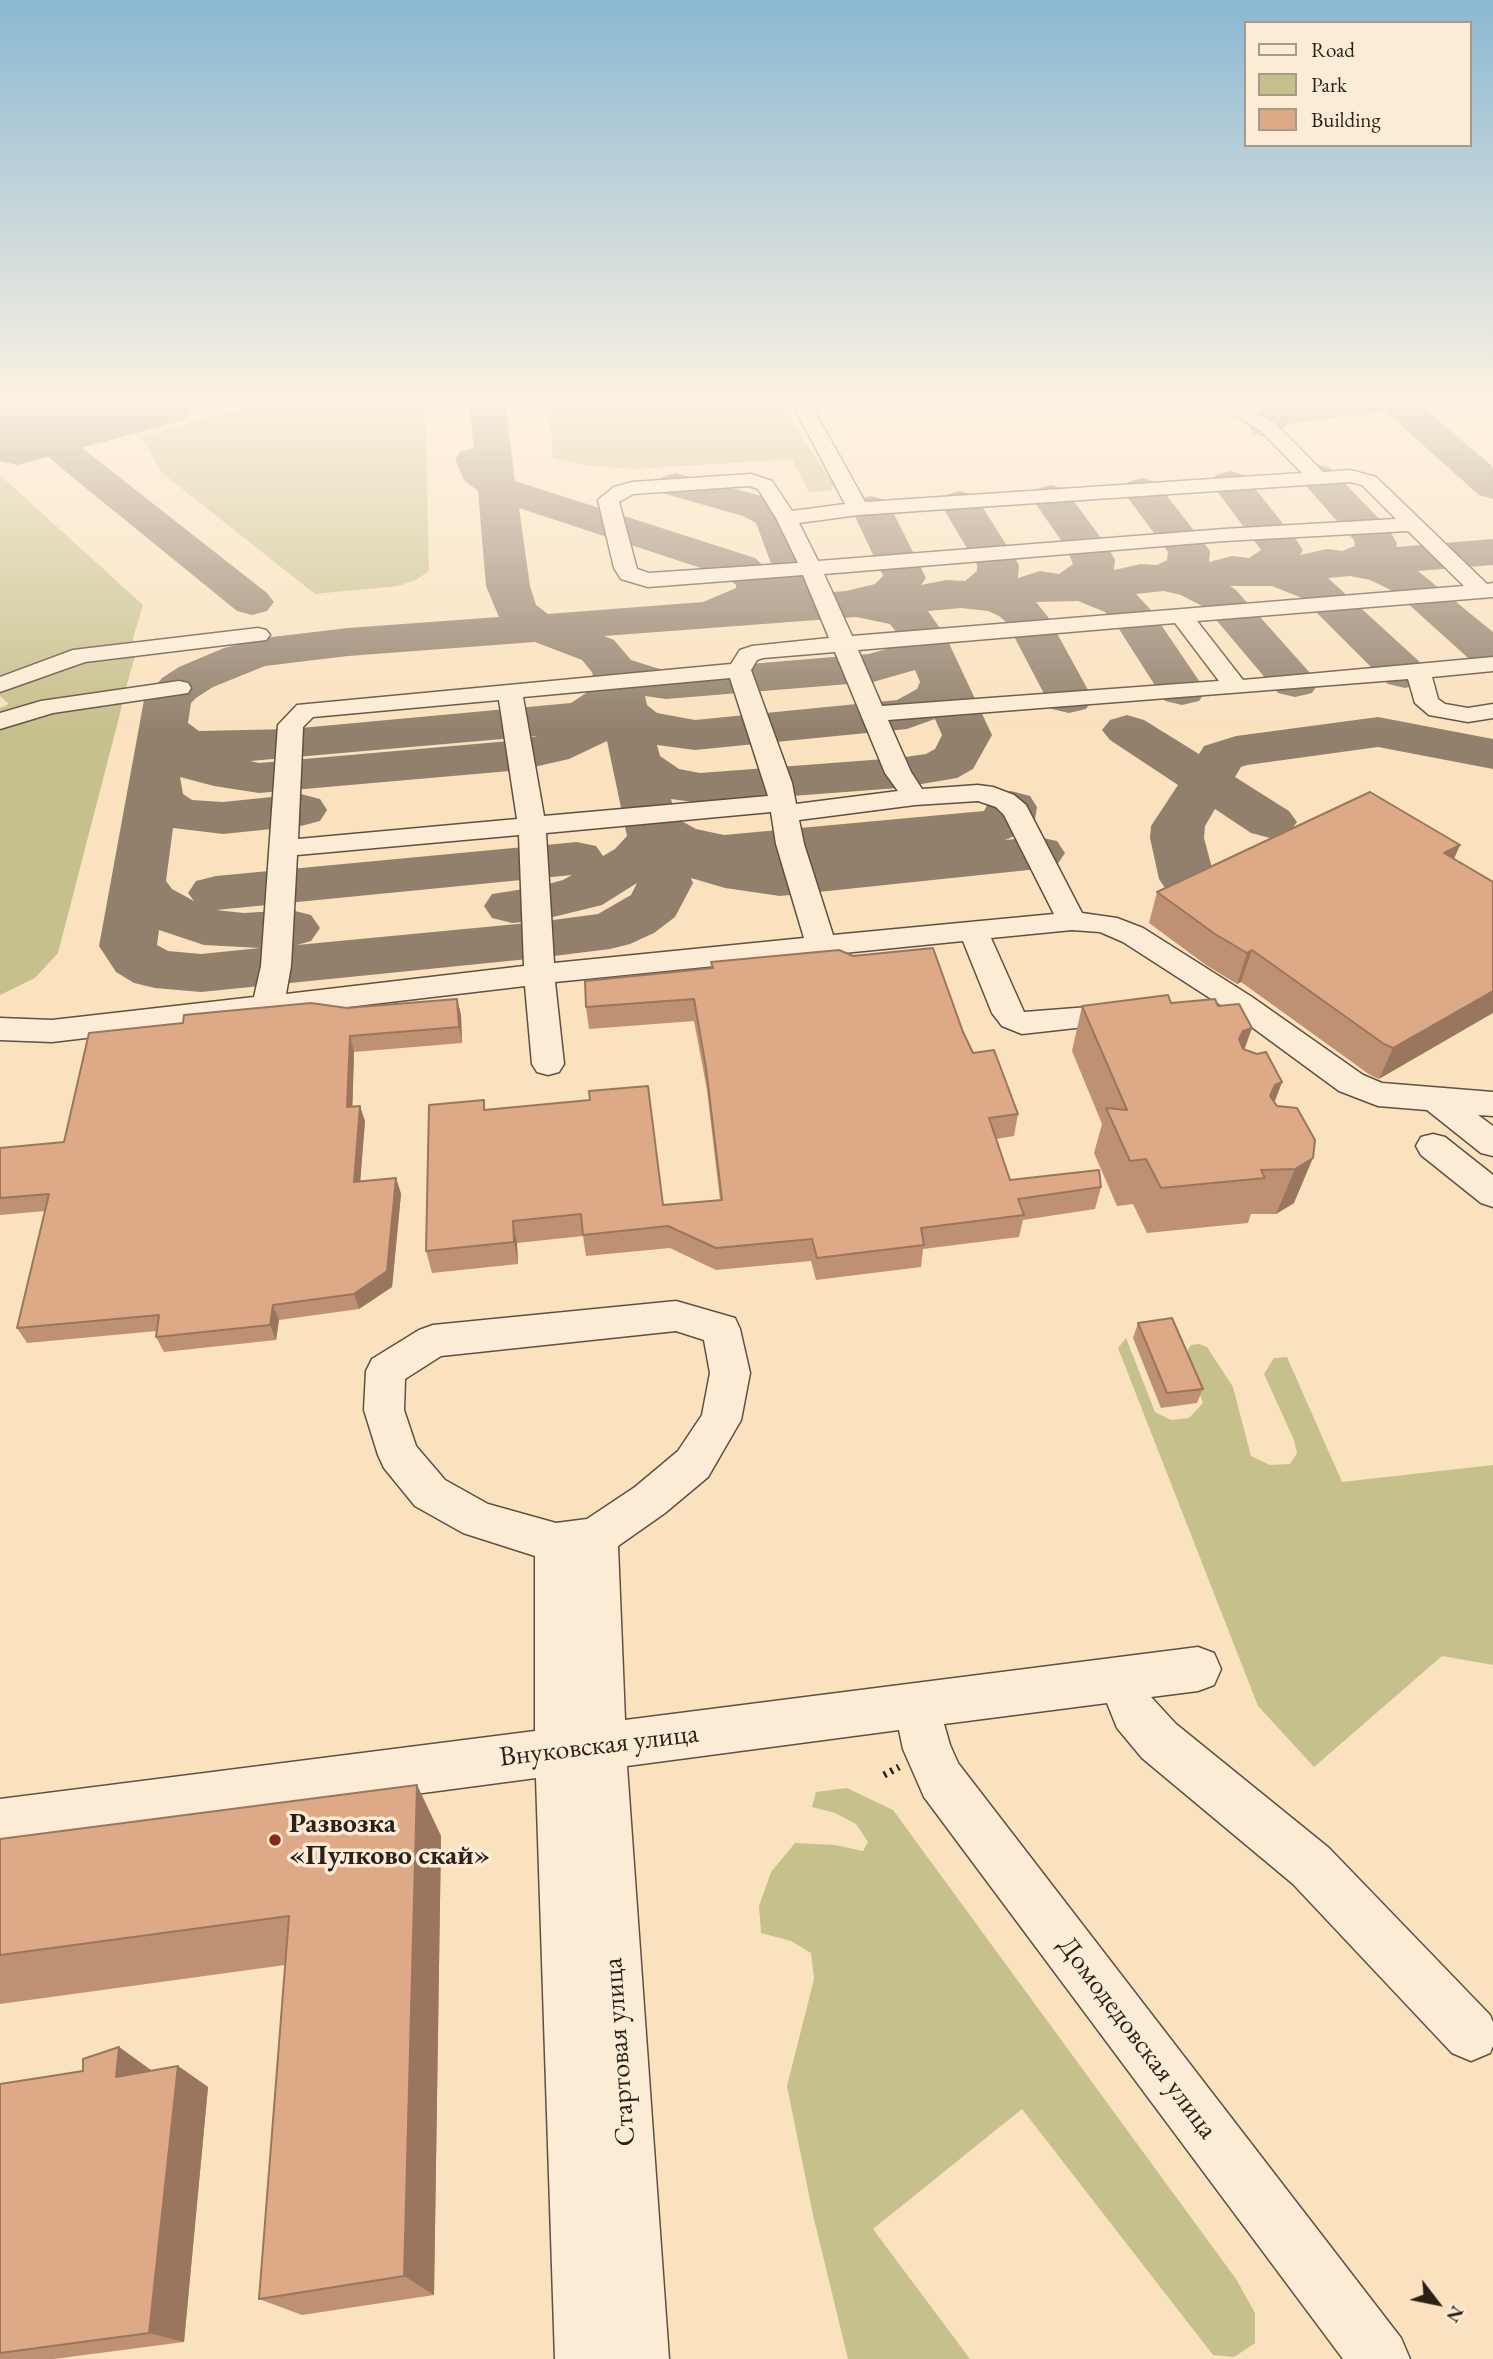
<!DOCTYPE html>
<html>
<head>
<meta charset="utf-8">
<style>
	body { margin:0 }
	#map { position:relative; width:1493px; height:2359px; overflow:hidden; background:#fae2bf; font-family:"EB Garamond",serif }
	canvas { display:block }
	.legend { position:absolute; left:1244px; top:21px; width:228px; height:126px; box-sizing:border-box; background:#fcecd5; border:2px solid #a89a8a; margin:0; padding:9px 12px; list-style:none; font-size:21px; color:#2b1f19 }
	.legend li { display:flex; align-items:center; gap:14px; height:35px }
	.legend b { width:35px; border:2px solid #a89a8a }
	.north { position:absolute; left:1402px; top:2268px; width:70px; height:70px; -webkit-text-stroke:5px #fcecd5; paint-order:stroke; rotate:122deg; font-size:19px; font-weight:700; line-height:28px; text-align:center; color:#2b1f19 }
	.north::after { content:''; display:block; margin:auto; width:24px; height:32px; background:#2b1f19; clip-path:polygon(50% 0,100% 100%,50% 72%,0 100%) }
</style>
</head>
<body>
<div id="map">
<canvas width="1493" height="2359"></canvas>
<ul class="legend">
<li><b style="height:9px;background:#fcecd5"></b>Road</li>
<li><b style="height:19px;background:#c6c08c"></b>Park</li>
<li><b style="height:19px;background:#dea986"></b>Building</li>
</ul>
<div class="north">N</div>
</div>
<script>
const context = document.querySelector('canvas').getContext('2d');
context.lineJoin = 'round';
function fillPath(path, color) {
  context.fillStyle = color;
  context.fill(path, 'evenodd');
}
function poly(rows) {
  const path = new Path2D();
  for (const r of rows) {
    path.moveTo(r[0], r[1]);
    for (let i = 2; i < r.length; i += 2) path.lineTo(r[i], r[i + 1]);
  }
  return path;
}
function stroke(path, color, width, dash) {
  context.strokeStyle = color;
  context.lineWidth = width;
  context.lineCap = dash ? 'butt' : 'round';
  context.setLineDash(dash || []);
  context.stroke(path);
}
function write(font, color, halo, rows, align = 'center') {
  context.font = font + ' "EB Garamond",serif';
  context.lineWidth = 7;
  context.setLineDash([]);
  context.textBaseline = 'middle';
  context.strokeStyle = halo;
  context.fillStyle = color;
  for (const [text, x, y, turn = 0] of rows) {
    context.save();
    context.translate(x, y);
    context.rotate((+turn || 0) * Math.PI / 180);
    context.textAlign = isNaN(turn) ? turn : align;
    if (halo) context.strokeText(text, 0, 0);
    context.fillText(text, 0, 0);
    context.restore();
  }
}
const green = poly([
	[271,401,425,401,429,571,416,580,398,586,315,594,162,473,141,437],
	[548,401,778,401,834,485,831,491,809,492,792,459,637,469,590,466,553,458],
	[0,475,143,605,133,638,134,646,0,680],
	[135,656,126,688,44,703,0,716,0,708,9,704,0,696,0,688,61,664],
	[124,698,58,953,35,978,0,995,0,723],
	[1126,1338,1155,1412,1171,1420,1189,1418,1203,1403,1188,1358,1188,1349,1191,1345,1199,1344,1207,1347,1233,1387,1251,1456,1270,1465,1290,1464,1297,1453,1294,1440,1264,1374,1274,1358,1287,1357,1342,1482,1493,1465,1493,1665,1442,1656,1314,1767,1258,1706,1118,1348],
	[847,1788,893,1810,1236,2279,1255,2313,1255,2343,1234,2357,1213,2355,1022,2109,873,2229,970,2359,848,2359,813,2215,787,2086,814,1979,811,1953,791,1941,761,1933,759,1906,771,1872,795,1843,835,1845,863,1851,868,1842,856,1824,835,1813,812,1807,816,1792]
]);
const taxiway = poly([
	[0,401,56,403,114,401,127,404,132,412,127,420,114,423,57,425,86,451,267,593,274,602,267,611,252,615,237,611,60,467,0,411,0,401],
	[469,401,505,401,515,481,755,558,776,577,756,523,743,516,662,493,657,485,662,477,676,473,769,498,787,507,821,582,819,593,846,591,875,584,883,576,851,508,857,500,871,496,885,500,891,508,926,578,921,585,946,580,965,581,977,571,977,565,940,503,946,495,960,491,974,495,980,503,1019,565,1018,578,1040,571,1059,574,1073,564,1067,549,1031,497,1037,489,1051,485,1065,489,1109,549,1115,560,1114,570,1141,564,1157,565,1167,560,1168,552,1122,490,1128,482,1142,478,1156,482,1210,551,1209,562,1232,556,1249,558,1261,550,1211,483,1216,475,1230,471,1244,475,1297,541,1303,550,1300,555,1327,549,1342,551,1355,546,1354,540,1297,476,1302,468,1316,464,1330,468,1387,527,1397,543,1396,547,1493,539,1493,565,1418,571,1493,632,1493,670,1477,666,1395,592,1370,580,1350,576,1328,578,1422,664,1428,674,1422,684,1405,688,1388,684,1302,598,1272,586,1230,586,1236,590,1319,683,1312,693,1295,697,1278,693,1206,608,1181,595,1164,591,1136,594,1151,610,1206,691,1199,701,1182,705,1165,701,1117,626,1105,612,1078,601,1036,602,1048,617,1093,699,1086,709,1069,713,1052,709,1007,623,999,616,988,611,961,608,928,611,946,637,992,735,973,769,957,778,898,788,700,803,671,799,676,818,696,829,724,835,984,811,992,796,1011,791,1030,796,1037,807,1035,819,1028,830,1005,840,1038,837,1057,841,1065,853,1057,865,1038,869,780,896,725,888,691,878,693,883,675,917,654,933,630,944,610,949,538,958,201,992,155,988,134,983,116,972,99,946,144,700,162,678,179,667,224,648,264,638,348,628,499,617,486,586,478,491,464,480,455,459,461,451,474,448,469,401],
	[519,508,725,576,736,585,736,588,703,602,548,614,536,605,530,586,519,508],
	[856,617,890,624,900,637,890,648,869,654,666,671,631,660,614,640,604,636,856,617],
	[535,642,582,660,592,672,595,687,571,703,290,729,199,731,188,723,191,703,196,698,213,687,265,666,348,656,535,642],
	[915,670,920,682,917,689,897,700,695,720,657,713,647,705,645,696,666,699,873,682,915,670],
	[935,719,942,735,935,749,926,754,898,758,700,773,679,769,660,756,657,745,695,750,907,729,935,719],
	[537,736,521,740,259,763,250,761,537,736],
	[607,741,627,836,615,849,603,856,596,846,577,842,216,876,196,881,188,893,194,901,172,889,166,881,173,828,223,834,301,826,320,821,327,810,320,799,301,794,223,802,192,800,183,794,180,777,214,786,259,793,521,770,569,759,607,741],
	[572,875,563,880,537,887,492,894,484,906,492,918,512,923,537,921,602,905,637,883,631,895,598,914,538,922,297,945,311,941,320,928,311,915,291,910,244,913,216,910,572,875],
	[159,930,204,945,260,948,201,954,168,951,157,945,159,930],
	[1298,401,1416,401,1493,467,1493,499,1479,495,1385,411,1287,424,1280,434,1267,437,1254,434,1249,426,1259,409,1298,401],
	[1127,715,1144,720,1199,754,1204,746,1236,736,1378,717,1493,739,1493,769,1378,747,1247,765,1241,767,1235,777,1289,811,1297,822,1289,833,1270,838,1251,833,1215,809,1205,826,1204,838,1215,879,1207,891,1187,896,1167,891,1159,879,1150,838,1151,826,1178,785,1110,740,1102,730,1110,720,1127,715]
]);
const runway = poly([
	[52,401,197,401,184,420,18,465,0,461,0,415,52,401]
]);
const path = poly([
	[884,1775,899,1767]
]);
const minor = poly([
	[791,401,809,401,865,502,1302,473,1260,430,1209,401,1232,401,1274,422,1323,472,1350,470,1376,477,1487,584,1493,583,1493,597,1197,621,1243,680,1493,657,1493,671,1432,677,1438,699,1445,704,1468,708,1493,704,1493,718,1468,722,1429,715,1415,703,1408,679,888,720,911,772,922,789,978,785,993,787,1014,795,1026,805,1082,913,1117,918,1143,928,1252,997,1363,1075,1382,1083,1493,1092,1493,1116,1478,1115,1493,1126,1493,1156,1481,1153,1427,1110,1378,1106,1339,1091,1230,1011,1123,942,1100,932,1072,930,991,938,1024,1012,1127,1004,1138,1007,1143,1014,1138,1021,1022,1034,1002,1026,992,1013,963,941,555,982,564,1064,559,1072,548,1075,537,1072,532,1064,525,986,52,1042,0,1040,0,1018,52,1020,254,997,261,966,278,725,297,705,731,664,740,650,752,646,829,638,803,575,648,587,621,579,614,568,598,500,614,487,632,482,751,474,772,481,792,511,845,504,791,401],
	[1350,482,1362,485,1396,519,1224,529,818,561,799,523,858,515,1350,482],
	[749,486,758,489,776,518,798,563,649,573,637,569,619,502,633,494,749,486],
	[1408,531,1464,586,852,636,824,574,1224,541,1408,531],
	[1175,623,1219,681,882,706,858,650,1175,623],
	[835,652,885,773,898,791,796,804,792,783,751,670,757,660,763,658,835,652],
	[730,678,768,796,544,816,523,697,730,678],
	[499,700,517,819,298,839,303,727,313,717,499,700],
	[978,801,996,807,1004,815,1054,914,833,935,804,844,799,820,915,805,978,801],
	[771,812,776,844,804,938,554,963,546,833,771,812],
	[519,835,524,966,286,994,291,966,297,855,519,835],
	[258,628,266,630,270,635,266,640,85,662,0,692,0,677,73,650,258,628],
	[179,681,188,683,191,688,188,693,53,713,0,729,0,713,41,701,179,681],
	[1433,1134,1445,1137,1493,1175,1493,1207,1481,1203,1421,1155,1416,1146,1421,1137,1433,1134],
	[676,1301,735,1318,740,1329,750,1373,741,1420,708,1477,665,1513,618,1546,625,1720,1198,1647,1214,1653,1221,1669,1214,1685,1198,1691,1151,1697,1176,1724,1329,1848,1490,2015,1493,2022,1493,2046,1490,2053,1471,2061,1452,2053,1293,1884,1142,1758,1117,1728,1107,1703,944,1724,950,1745,958,1763,1401,2338,1410,2359,1343,2359,924,1797,903,1749,899,1730,627,1766,669,2359,555,2359,536,1778,0,1849,0,1799,535,1731,535,1556,463,1533,415,1506,384,1468,378,1455,364,1410,366,1371,372,1359,419,1330,433,1325,676,1301],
	[676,1331,704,1340,710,1373,702,1415,678,1451,635,1487,587,1519,556,1523,488,1504,445,1480,416,1446,404,1410,405,1379,441,1356,676,1331]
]);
const wall = poly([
	[1460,845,1454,859,1493,882,1379,1079,1370,1075,1241,982,1237,984,1206,965,1149,923,1157,892],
	[711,962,963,1032,973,1053,1018,1114,1014,1136,996,1139,1010,1180,1101,1187,1095,1209,1023,1220,1019,1237,923,1249,921,1267,816,1280,811,1261,716,1270,670,1248,586,1256,583,1236,517,1243,518,1264,432,1273,426,1251,486,1110,663,1205,720,1200,707,1090,694,1021,589,1029,586,1007,711,968],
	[457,999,461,1015,462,1043,354,1052,352,1106,365,1121,360,1181,396,1178,401,1194,392,1287,359,1309,279,1320,276,1340,164,1352,156,1337,157,1331,27,1343,17,1328,45,1211,0,1215,0,1148,64,1142,183,1023],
	[1171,1003,1218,1006,1252,1028,1244,1049,1282,1082,1274,1103,1277,1106,1297,1108,1294,1203,1276,1214,1251,1214,1248,1223,1147,1233,1133,1204,1117,1206,1094,1153,1102,1124,1072,1051,1082,1006],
	[1138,1323,1203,1389,1197,1403,1161,1408,1133,1338],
	[417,1785,441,1836,434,2295,302,2315,259,2299,285,1965,0,2004,0,1839],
	[119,2047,151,2071,178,2066,208,2087,184,2342,54,2359,0,2359,0,2084,83,2071]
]);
const shadedWall = poly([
	[1460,845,1446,876,1444,853],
	[1252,950,1241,982,1237,984,1247,953],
	[1493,991,1493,1013,1379,1079,1393,1048],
	[457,999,461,1015,462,1043,459,1027],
	[1252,1028,1236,1073,1239,1039,1243,1031],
	[350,1036,354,1052,352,1123,347,1107],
	[1282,1082,1265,1127,1253,1141,1275,1085],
	[360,1106,365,1121,359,1197,354,1182],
	[1313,1158,1294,1203,1276,1214,1295,1169],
	[396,1178,401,1194,392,1287,359,1309,354,1294],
	[513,1221,517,1243,518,1264,514,1242],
	[273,1305,279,1320,276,1340,270,1325],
	[417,1785,441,1836,434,2295,404,2276],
	[119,2047,151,2070,149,2098,116,2077],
	[178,2066,208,2087,184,2342,149,2333]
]);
const building = poly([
	[1370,792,1460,845,1444,853,1493,882,1493,991,1393,1048,1384,1044,1252,950,1247,953,1215,934,1157,892,1370,792],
	[933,948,963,1032,973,1053,994,1050,1018,1114,989,1118,1010,1180,1099,1170,1101,1187,1018,1199,1024,1215,921,1228,924,1245,817,1258,812,1239,716,1248,668,1226,583,1235,581,1214,513,1221,514,1242,426,1251,429,1105,484,1100,484,1110,590,1100,589,1091,648,1086,663,1205,722,1200,706,1068,694,999,586,1007,585,981,713,968,711,962,839,950,853,956,933,948],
	[1168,995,1171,1003,1215,999,1218,1006,1239,1004,1252,1028,1243,1031,1239,1039,1243,1049,1257,1054,1266,1052,1282,1082,1275,1085,1270,1096,1277,1106,1297,1108,1315,1140,1313,1158,1295,1169,1261,1170,1265,1178,1161,1188,1146,1159,1130,1161,1106,1108,1127,1110,1082,1006,1168,995],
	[457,999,459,1027,350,1036,347,1107,360,1106,354,1182,396,1178,387,1271,354,1294,273,1305,270,1325,156,1337,159,1315,17,1328,49,1194,0,1198,0,1148,64,1142,89,1033,183,1023,184,1015,311,1003,347,1008,457,999],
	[1172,1318,1203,1389,1167,1393,1138,1323,1172,1318],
	[417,1785,404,2276,259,2299,289,1916,0,1955,0,1839,417,1785],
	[119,2047,116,2077,178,2066,149,2333,0,2353,0,2084,83,2071,83,2059,119,2047]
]);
const markers = [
	[275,1840,7,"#8f2418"]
];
const nearStreetnames = [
	["Внуковская улица",599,1746,-7],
	["Домодедовская улица",1137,2038,53],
	["Стартовая улица",620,2052,-94]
];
const nearPoinames = [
	["Развозка",289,1824],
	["«Пулково скай»",289,1856]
];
fillPath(green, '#c6c08c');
fillPath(taxiway, '#92806c');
fillPath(runway, '#92806c');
stroke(minor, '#5f5042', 3);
stroke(path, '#2b1f19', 7, [2.5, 5]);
fillPath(minor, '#fcecd5');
fillPath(wall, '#bf9173');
fillPath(shadedWall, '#9b765e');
fillPath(building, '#dea986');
stroke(building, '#9b765e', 2);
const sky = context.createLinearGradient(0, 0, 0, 731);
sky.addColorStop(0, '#8ab8d2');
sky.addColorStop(0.55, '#fdf2e2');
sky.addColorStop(1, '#fdf2e200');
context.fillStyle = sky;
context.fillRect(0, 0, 1493, 731);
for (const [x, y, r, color] of markers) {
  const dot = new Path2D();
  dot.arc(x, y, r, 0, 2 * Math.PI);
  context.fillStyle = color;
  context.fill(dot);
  stroke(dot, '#fcecd5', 2.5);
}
write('28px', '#2b1f19', '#fcecd5', nearStreetnames);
write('bold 28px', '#2b1f19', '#fcecd5', nearPoinames, 'left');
</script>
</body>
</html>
